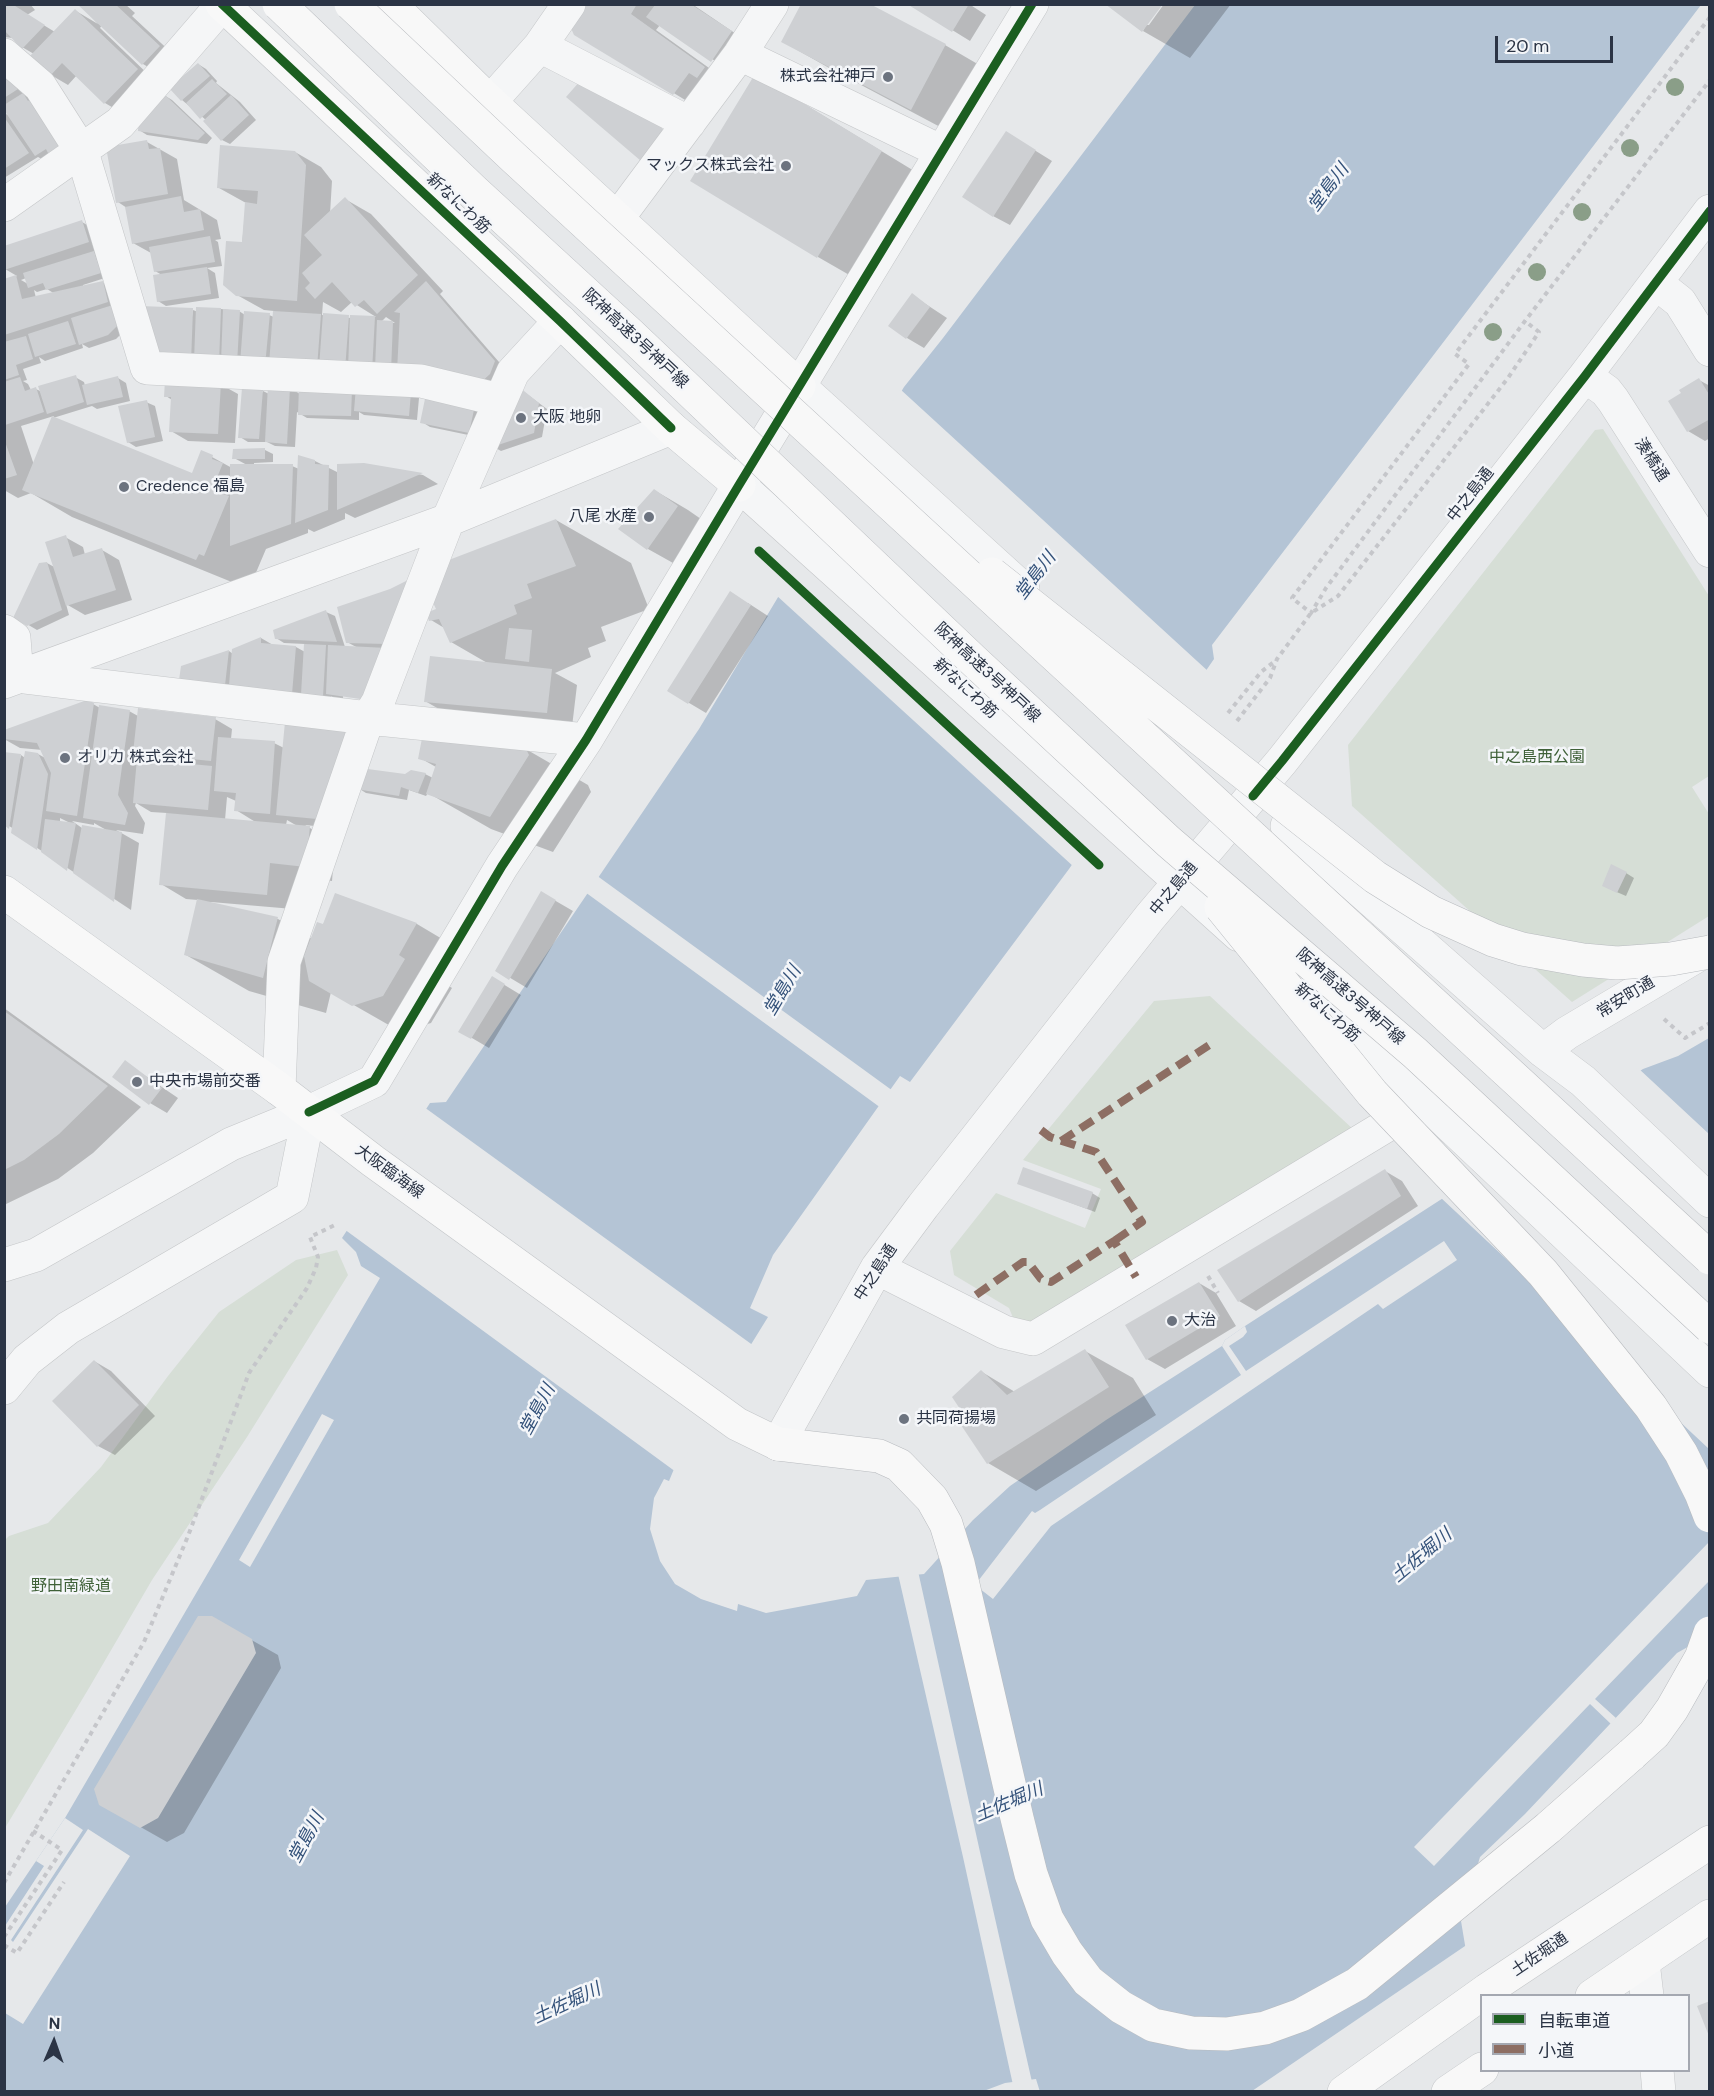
<!DOCTYPE html>
<html>
<head>
<meta charset="utf-8">
<style>
	body { margin:0 }
	#map { position:relative; width:1714px; height:2096px; overflow:hidden; background:#e6e8ea; font-family:"DM Sans","Noto Sans JP",sans-serif }
	canvas { display:block }
	.frame { position:absolute; inset:0; border:6px solid #2b3445; pointer-events:none }
	.legend { position:absolute; left:1480px; top:1994px; width:210px; height:78px; box-sizing:border-box; background:#f4f6f9; border:2px solid #a4a8b1; margin:0; padding:8px 10px; list-style:none; font-size:18px; color:#2b3445 }
	.legend li { display:flex; align-items:center; gap:12px; height:30px }
	.legend b { width:30px; border:2px solid #a4a8b1 }
	.north { position:absolute; left:24px; top:2012px; width:60px; height:60px; -webkit-text-stroke:4px #f4f6f9; paint-order:stroke; rotate:2deg; font-size:16px; font-weight:700; line-height:24px; text-align:center; color:#2b3445 }
	.north::after { content:''; display:block; margin:auto; width:21px; height:27px; background:#2b3445; clip-path:polygon(50% 0,100% 100%,50% 72%,0 100%) }
	.scale { position:absolute; left:1495px; top:36px; width:118px; height:27px; box-sizing:border-box; border:3px solid #2b3445; border-top:0; padding-left:8px; font-size:18px; line-height:21px; white-space:nowrap; color:#2b3445; -webkit-text-stroke:4px #f4f6f9; paint-order:stroke }
</style>
</head>
<body>
<div id="map">
<canvas width="1714" height="2096"></canvas>
<div class="frame"></div>
<ul class="legend">
<li><b style="height:8px;background:#1b5e20"></b>自転車道</li>
<li><b style="height:8px;background:#8d6e63"></b>小道</li>
</ul>
<div class="north">N</div>
<div class="scale">20 m</div>
</div>
<script>
const context = document.querySelector('canvas').getContext('2d');
context.lineJoin = 'round';
function fillPath(path, color) {
  context.fillStyle = color;
  context.fill(path, 'evenodd');
}
function poly(rows) {
  const path = new Path2D();
  for (const r of rows) {
    path.moveTo(r[0], r[1]);
    for (let i = 2; i < r.length; i += 2) path.lineTo(r[i], r[i + 1]);
  }
  return path;
}
function stroke(path, color, width, dash) {
  context.strokeStyle = color;
  context.lineWidth = width;
  context.lineCap = dash ? 'butt' : 'round';
  context.setLineDash(dash || []);
  context.stroke(path);
}
function write(font, color, halo, rows, align = 'center') {
  context.font = font + ' "DM Sans","Noto Sans JP",sans-serif';
  context.lineWidth = 5;
  context.setLineDash([]);
  context.textBaseline = 'middle';
  context.strokeStyle = halo;
  context.fillStyle = color;
  for (const [text, x, y, turn = 0] of rows) {
    context.save();
    context.translate(x, y);
    context.rotate((+turn || 0) * Math.PI / 180);
    context.textAlign = isNaN(turn) ? turn : align;
    if (halo) context.strokeText(text, 0, 0);
    context.fillText(text, 0, 0);
    context.restore();
  }
}
const green = poly([
	[1603,429,1709,596,1709,776,1692,787,1709,814,1709,916,1572,1002,1352,806,1348,745,1595,430],
	[1210,996,1355,1131,1034,1323,1014,1320,1009,1308,954,1275,950,1251,996,1193,1085,1228,1101,1189,1023,1160,1154,1001],
	[337,1250,348,1275,247,1437,152,1580,89,1688,5,1828,5,1540,9,1536,48,1523,101,1467,168,1376,219,1312,296,1260]
]);
const water = poly([
	[1195,5,1701,5,1212,645,1214,659,1069,869,910,1082,900,1076,773,1255,750,1308,768,1317,674,1469,669,1481,664,1479,654,1498,650,1529,660,1561,675,1584,701,1599,737,1611,738,1604,766,1613,857,1596,866,1580,924,1574,973,1520,1010,1486,1106,1420,1222,1346,1225,1340,1245,1326,1643,1069,1678,1056,1709,1038,1709,1635,1677,1653,1525,1814,1480,1857,1461,1921,1481,2041,1482,2070,1490,2091,1040,2092,1036,2079,1005,2083,981,2092,5,2092,5,1907,65,1818,380,1278,361,1266,356,1252,342,1238,430,1103,446,1102,699,729,904,387,943,338]
]);
const pier = poly([
	[900,389,1209,672,1074,867,776,595],
	[596,875,893,1091,881,1108,585,892],
	[1638,1068,1709,1134,1709,1449,1440,1197],
	[424,1107,754,1346,676,1472,344,1229],
	[1444,1241,1457,1260,1383,1309,1378,1304,1051,1526,993,1599,975,1585,1032,1511,1035,1513,1040,1510,1241,1375,1222,1346,1225,1340,1245,1326,1247,1332,1243,1337,1229,1346,1246,1371],
	[322,1414,334,1420,250,1567,239,1560],
	[1709,1542,1709,1581,1595,1699,1616,1718,1611,1724,1590,1704,1434,1866,1414,1847],
	[918,1571,980,1852,1032,2082,1013,2085,963,1857,898,1574],
	[65,1818,83,1830,11,1940,13,1942,88,1829,130,1856,23,2024,5,2013,5,1926,44,1866,36,1861],
	[1468,1944,1482,2023,1482,2070,1490,2070,1493,2092,1252,2091]
]);
const shadow = poly([
	[4,4,30,4,35,10,27,15,55,32,76,11,98,24,79,4,125,4,135,13,132,16,176,57,160,74,143,64,102,25,100,28,154,80,122,113,105,103,77,75,68,85,51,75,34,54,22,47,13,38,4,37],
	[585,4,692,4,748,42,729,70,660,25,656,30,730,83,700,109,575,33],
	[910,4,969,4,986,15,970,41],
	[1164,4,1231,4,1190,58,1143,31,1146,25,1149,25],
	[783,42,945,45,993,73,959,137,831,69],
	[198,64,206,69,217,81,216,83,240,102,256,120,230,144,222,140,206,120,182,100],
	[4,69,24,95,33,100,53,165,38,157,4,178,4,113,10,116,4,108],
	[164,95,172,100,212,138,207,144,147,135,139,130],
	[804,104,929,180,865,284,818,257],
	[147,142,177,159,184,200,217,220,221,239,215,240,218,242,222,266,207,268,215,273,219,298,166,306,158,301,162,275,155,271,151,253,133,243,127,208,118,202],
	[1023,143,1052,161,1010,225,993,216],
	[295,152,321,167,332,181,330,214,345,199,371,214,443,291,440,294,499,362,509,368,508,384,184,371,193,310,198,312,221,309,239,311,245,315,269,315,274,317,274,311,264,310,237,295,246,203,219,188],
	[323,302,341,312,352,302,376,317,351,316,351,318,322,315],
	[386,317,395,323,381,322],
	[82,222,99,232,108,277,83,285,83,287,103,283,120,293,127,328,116,339,89,348,82,344,83,348,45,361,39,357,41,363,23,369,27,380,23,381,28,384,31,390,36,389,42,392,75,377,84,382,85,386,118,378,126,383,130,401,97,409,92,406,53,418,193,475,212,457,232,468,247,465,234,458,265,450,273,454,273,462,254,463,254,465,292,466,299,469,315,461,339,473,364,464,423,475,438,484,355,518,345,513,345,519,314,532,308,529,308,533,266,549,252,582,244,587,72,517,31,493,18,498,4,490,4,278,6,280,17,276,5,269],
	[26,278,28,284,21,280],
	[47,289,55,294,36,298,34,290,37,292],
	[54,416,52,419,34,465,21,426],
	[912,295,947,318,924,348,907,338],
	[1699,380,1710,386,1710,438,1705,441,1688,431,1683,394],
	[220,384,238,394,235,443,188,441,171,431,172,400,166,396],
	[290,388,300,394,410,393,419,398,417,420,364,415,359,412,359,420,307,418,297,412,295,447,275,446,267,442,248,442,240,437,263,391,269,394],
	[520,389,547,409,542,437,501,451,494,447],
	[428,396,483,411,478,437,430,427,422,422],
	[146,402,155,406,163,441,136,447,128,442],
	[654,490,688,510,711,526,682,568,648,549],
	[556,520,631,563,649,609,601,627,606,641,588,648,591,657,555,673,577,685,572,727,451,716,425,701,489,664,451,642,446,629,431,620,438,609],
	[65,537,83,547,85,555,102,550,119,560,132,600,85,615,66,604,69,615,37,630,15,617,47,563,56,568],
	[748,603,768,616,706,713,669,691],
	[339,608,403,659,384,709,345,704,331,696,331,700,189,683,229,651,233,654,261,638,273,645,296,647,305,652,305,644,284,643,276,638,326,612,335,616,345,647,358,648,347,642],
	[343,695,374,700,374,703,343,699],
	[93,704,100,708,129,711,138,716,215,719,232,729,231,739,274,743,284,748,334,828,305,825,335,843,332,881,296,877,293,909,211,902,211,904,278,919,312,939,323,925,336,894,417,924,464,952,446,984,452,988,431,1023,401,1032,331,992,326,1013,249,991,186,955,198,900,186,899,161,884,167,813,151,812,136,803,135,806,145,823,143,834,116,830,139,843,131,910,13,832,14,829,4,823,21,755,25,758,38,754,47,759,43,750,20,748,4,739],
	[142,756,152,762,141,761],
	[227,797,236,801,236,810,257,823,225,820],
	[60,818,70,823,60,822],
	[287,820,299,827,286,825],
	[72,821,94,825,94,823,108,831,82,828],
	[524,748,588,785,591,792,553,852,491,829,428,793,426,796,409,790,407,800,366,793,358,788,405,775,425,774,433,778,436,767,420,758],
	[1626,873,1634,878,1626,896,1612,890],
	[542,893,573,911,527,988,497,970],
	[493,978,521,995,489,1048,460,1031],
	[4,1008,141,1107,93,1153,58,1179,4,1205],
	[125,1062,178,1098,167,1113,150,1103],
	[1385,1171,1402,1181,1418,1206,1256,1311,1239,1301],
	[1018,1183,1092,1193,1100,1198,1095,1212],
	[1199,1283,1216,1293,1236,1326,1165,1369,1147,1359],
	[1085,1351,1133,1378,1156,1415,1036,1491,988,1463,970,1421,982,1372,1015,1392],
	[94,1361,111,1371,155,1416,115,1455,98,1446],
	[211,1617,278,1655,281,1668,184,1833,167,1842,100,1804]
]);
const building = poly([
	[4,4,12,4,45,25,22,49,4,30],
	[77,4,115,4,160,46,142,65],
	[583,4,637,4,631,14,705,67,697,78,689,73,673,95,574,35,570,26],
	[801,4,870,4,946,44,911,110,781,42],
	[907,4,969,4,952,32],
	[1105,4,1163,4,1142,32],
	[655,5,692,5,732,31,711,62,646,17],
	[75,9,138,69,104,104,62,63,50,76,29,57],
	[198,63,210,76,181,101,169,88],
	[4,69,18,89,4,98],
	[588,72,663,117,662,137,641,161,566,97],
	[755,74,882,151,817,258,690,181],
	[212,79,227,94,200,119,186,103],
	[23,93,28,101,35,96,69,143,49,155,46,149,35,156,4,110,4,105],
	[164,94,205,133,198,140,138,131,139,116],
	[231,95,249,115,221,141,203,121],
	[4,117,29,153,4,169],
	[1006,131,1036,150,993,217,962,197],
	[147,140,149,149,160,148,168,194,116,203,106,147],
	[220,145,295,151,306,165,297,301,236,296,223,285,226,241,242,242,245,202,257,204,258,191,217,188],
	[181,196,184,212,200,209,204,230,132,244,125,207],
	[345,197,418,275,377,314,364,300,355,307,332,282,315,299,305,288,310,283,302,273,322,255,304,235],
	[82,220,89,242,4,270,4,246],
	[210,236,215,262,154,272,149,247],
	[94,251,101,273,46,290,43,283,28,288,23,273],
	[207,267,211,294,157,302,153,275],
	[16,275,22,299,103,281,108,302,4,335,4,279],
	[426,281,495,361,490,374,478,385,397,372,400,313,394,312],
	[912,293,930,307,906,339,888,326],
	[113,305,120,323,108,335,79,345,71,318],
	[140,306,193,308,191,362,165,361,151,348],
	[196,307,221,308,219,363,194,362],
	[223,309,240,310,237,364,221,363],
	[244,311,270,313,265,366,240,364],
	[273,311,321,314,317,368,269,365],
	[323,313,349,315,345,370,319,368],
	[350,315,375,316,372,371,348,370],
	[377,320,393,321,391,371,375,370],
	[68,321,76,344,35,357,28,334],
	[26,336,33,359,16,365,19,375,4,380,4,342],
	[76,375,84,402,47,414,38,386],
	[118,376,123,397,87,405,82,385],
	[20,377,25,391,36,387,44,412,5,425,4,382],
	[1699,378,1710,396,1710,419,1687,432,1668,401,1681,393,1679,390],
	[165,380,221,382,218,434,169,432,171,397,164,397],
	[268,385,290,387,287,444,265,442],
	[299,387,352,389,351,416,298,415],
	[356,387,411,392,409,416,354,411],
	[519,387,539,403,534,433,492,447],
	[242,388,263,389,259,439,238,438],
	[426,394,475,405,469,433,420,423],
	[147,400,155,437,127,443,118,406],
	[52,416,192,473,201,450,213,455,212,459,223,463,216,480,227,484,223,494,229,496,204,556,199,554,196,560,22,490],
	[4,439,17,475,4,479],
	[265,448,265,459,232,459,233,449],
	[298,455,315,460,315,464,329,465,328,510,295,523],
	[364,463,423,473,337,510,337,464],
	[230,464,293,464,291,524,230,546],
	[654,489,678,506,647,550,618,529],
	[556,519,576,566,527,584,532,598,514,605,517,614,450,643,439,619,429,621,426,613,436,609,429,594,441,563],
	[66,535,73,557,102,548,116,590,66,606,45,542],
	[47,562,62,610,27,626,13,618,39,563],
	[410,579,388,644,346,643,337,607,390,589],
	[730,591,751,605,688,704,667,691],
	[326,610,337,642,275,639,273,630],
	[509,628,532,630,529,662,505,659],
	[261,637,261,643,296,646,292,694,229,686,232,649],
	[304,644,326,645,323,696,301,695],
	[328,645,386,648,367,700,326,694],
	[229,650,225,685,179,680,181,666],
	[430,656,552,669,547,713,424,702],
	[87,700,94,703,77,816,46,811,51,773,37,743,4,739,4,730],
	[99,705,130,710,118,795,128,813,125,825,83,818],
	[138,708,216,717,211,761,133,753],
	[285,722,345,728,348,737,317,819,276,815],
	[423,733,525,747,529,755,490,817,426,794,436,764,418,759],
	[218,737,275,741,270,814,234,811,236,793,214,791],
	[25,751,38,753,48,774,37,850,11,833],
	[4,752,21,754,9,829,4,825],
	[137,759,212,766,208,810,133,803],
	[360,768,405,774,411,770,426,773,418,793,401,787,399,796,356,789],
	[166,813,310,826,306,867,270,863,267,895,159,885],
	[45,819,76,823,67,871,41,852],
	[82,825,122,832,114,902,73,873],
	[1611,864,1627,872,1617,893,1602,886],
	[541,891,556,900,509,980,495,971],
	[335,893,417,923,399,955,405,959,383,996,352,1006,309,981,304,956,317,922,323,924],
	[197,899,278,917,263,978,184,955],
	[492,976,505,984,471,1039,458,1032],
	[4,1011,108,1086,59,1134,24,1160,4,1170],
	[125,1060,162,1088,149,1105,112,1077],
	[1023,1167,1093,1192,1087,1209,1017,1184],
	[1385,1169,1401,1196,1238,1302,1217,1270],
	[1199,1282,1220,1316,1146,1360,1125,1325],
	[1085,1349,1109,1387,987,1464,961,1425,968,1421,952,1397,981,1370,1007,1395],
	[94,1360,139,1405,97,1447,52,1401],
	[198,1616,212,1616,252,1639,256,1653,158,1818,140,1828,99,1805,94,1789],
	[1710,2001,1710,2036,1709,2036,1697,2006]
]);
const path = poly([
	[1710,17,1455,354,1469,364,1292,598,1311,613,1326,588,1525,321,1710,80],
	[1228,713,1261,672,1275,661],
	[1237,721,1270,678,1277,659,1311,613,1338,596,1508,378,1539,332,1525,321],
	[1664,1019,1685,1038,1710,1023],
	[1208,1276,1218,1293],
	[4,1883,144,1642,188,1536,249,1373,307,1288,316,1268,318,1257,310,1237,337,1224],
	[4,1937,62,1850,33,1831],
	[4,1945,17,1953,64,1882]
]);
const minor = poly([
	[540,46,689,123],
	[740,54,942,152],
	[4,55,40,86,82,152,147,368,421,381,500,400],
	[490,102,540,46,569,4],
	[4,205,120,123,222,5],
	[617,219,740,54,772,4],
	[1656,283,1680,302,1710,350],
	[1585,376,1606,391,1613,400,1710,551],
	[799,386,1023,589],
	[739,485,1239,935],
	[4,631,14,638,17,676,368,718,586,740],
	[4,682,448,520,671,428],
	[1287,826,1543,1051,1583,1081,1710,1201],
	[1298,987,1387,1066,1710,1371],
	[1543,1051,1567,1033,1700,954],
	[279,1089,284,962,368,718,378,702,448,520,513,372,560,321],
	[4,1265,36,1255,231,1144,309,1112,374,1081,502,866,586,740,739,485,1032,4],
	[877,1268,1004,1332,1033,1339,1389,1124,1423,1107],
	[4,1388,27,1360,68,1328,292,1197,309,1112],
	[778,1444,877,1268,923,1206,1150,917,1282,761,1585,376,1710,211],
	[1643,1962,1647,1996],
	[1657,2070,1659,2092]
]);
const major = poly([
	[222,4,560,321,671,428,739,485],
	[390,4,490,102,799,386],
	[4,892,279,1089,373,1161,737,1424,778,1444],
	[1592,1996,1710,1916],
	[1344,2092,1487,1990,1710,1842],
	[1448,2092,1482,2069]
]);
const highway = poly([
	[778,1444,879,1456,899,1465,932,1499,946,1524,958,1563,1017,1818,1031,1874,1047,1919,1067,1953,1088,1981,1121,2007,1153,2025,1191,2033,1227,2034,1265,2028,1301,2015,1357,1984,1548,1828,1632,1754]
]);
const highwayBridge = poly([
	[279,4,473,190,630,334,973,660,1169,842,1415,1053,1710,1327],
	[351,4,513,157,1710,1258],
	[992,574,1375,877,1431,912,1493,940,1522,949,1583,960,1617,963,1645,961,1671,959,1710,952],
	[1221,907,1372,1093,1543,1273,1651,1407,1681,1453,1701,1493,1710,1516],
	[1632,1754,1654,1734,1672,1709,1701,1658,1710,1633]
]);
const quiet = poly([
	[1041,1130,1050,1137,1096,1152,1142,1222,1114,1241],
	[1061,1141,1211,1044],
	[976,1295,1023,1262,1028,1262,1041,1279,1051,1282,1114,1241,1136,1277]
]);
const cycleway = poly([
	[222,4,560,321,671,428],
	[759,551,1099,865],
	[1253,796,1282,761,1585,376,1710,211],
	[309,1112,374,1081,502,866,586,740,739,485,1032,4]
]);
const trees = [
	[1675,87],
	[1630,148],
	[1582,212],
	[1537,272],
	[1493,332]
];
const markers = [
	[888,77,6,"#6c737f"],
	[786,166,6,"#6c737f"],
	[521,418,6,"#6c737f"],
	[124,487,6,"#6c737f"],
	[649,517,6,"#6c737f"],
	[65,758,6,"#6c737f"],
	[137,1082,6,"#6c737f"],
	[1172,1321,6,"#6c737f"],
	[904,1419,6,"#6c737f"]
];
const poiNames = [
	["株式会社神戸",876,77,"right"],
	["マックス株式会社",774,166,"right"],
	["大阪 地卵",533,418],
	["Credence 福島",136,487],
	["八尾 水産",637,517,"right"],
	["オリカ 株式会社",77,758],
	["中央市場前交番",149,1082],
	["大治",1184,1321],
	["共同荷揚場",916,1419]
];
const streetNames = [
	["新なにわ筋",458,204,43],
	["阪神高速3号神戸線",635,339,43],
	["湊橋通",1651,460,57],
	["中之島通",1471,495,-52],
	["阪神高速3号神戸線",987,673,43],
	["新なにわ筋",965,689,42],
	["中之島通",1174,889,-50],
	["阪神高速3号神戸線",1350,997,41],
	["常安町通",1626,998,-31],
	["新なにわ筋",1327,1013,41],
	["大阪臨海線",389,1172,36],
	["中之島通",876,1273,-57],
	["土佐堀通",1540,1955,-34]
];
const parkNames = [
	["中之島西公園",1537,758],
	["野田南緑道",71,1587]
];
const waterNames = [
	["堂島川",1329,188,-53],
	["堂島川",1036,576,-53],
	["堂島川",783,991,-59],
	["堂島川",538,1410,-62],
	["土佐堀川",1422,1556,-40],
	["土佐堀川",1009,1803,-23],
	["堂島川",307,1838,-62],
	["土佐堀川",567,2004,-25]
];
fillPath(green, '#d6ded6');
fillPath(water, '#b4c4d5');
fillPath(pier, '#e6e8ea');
fillPath(shadow, '#0003');
fillPath(building, '#ced0d3');
stroke(minor, '#c4c6c8', 34);
stroke(major, '#c2c5c8', 34);
stroke(highway, '#b8bbbf', 34);
stroke(path, '#c5c6ca', 4, [4.5, 4.5]);
stroke(minor, '#f5f6f7', 33);
stroke(major, '#f8f8f8', 33);
stroke(highway, '#f8f8f8', 33);
stroke(highwayBridge, '#b8bbbf', 34, []);
stroke(highwayBridge, '#f8f8f8', 33);
stroke(quiet, '#8d6e63', 8, [15, 8]);
stroke(cycleway, '#1b5e20', 9);
context.fillStyle = '#8a9e88';
for (const [x, y] of trees) {
  context.beginPath();
  context.arc(x, y, 9, 0, 2 * Math.PI);
  context.fill();
}
for (const [x, y, r, color] of markers) {
  const dot = new Path2D();
  dot.arc(x, y, r, 0, 2 * Math.PI);
  context.fillStyle = color;
  context.fill(dot);
  stroke(dot, '#f4f6f9', 2);
}
write('16px', '#2b3445', '#f4f6f9', poiNames, 'left');
write('16px', '#2b3445', '#f4f6f9', streetNames);
write('16px', '#3f6138', '#f4f6f9', parkNames);
write('italic 18px', '#34527a', '#f4f6f9', waterNames);
</script>
</body>
</html>
